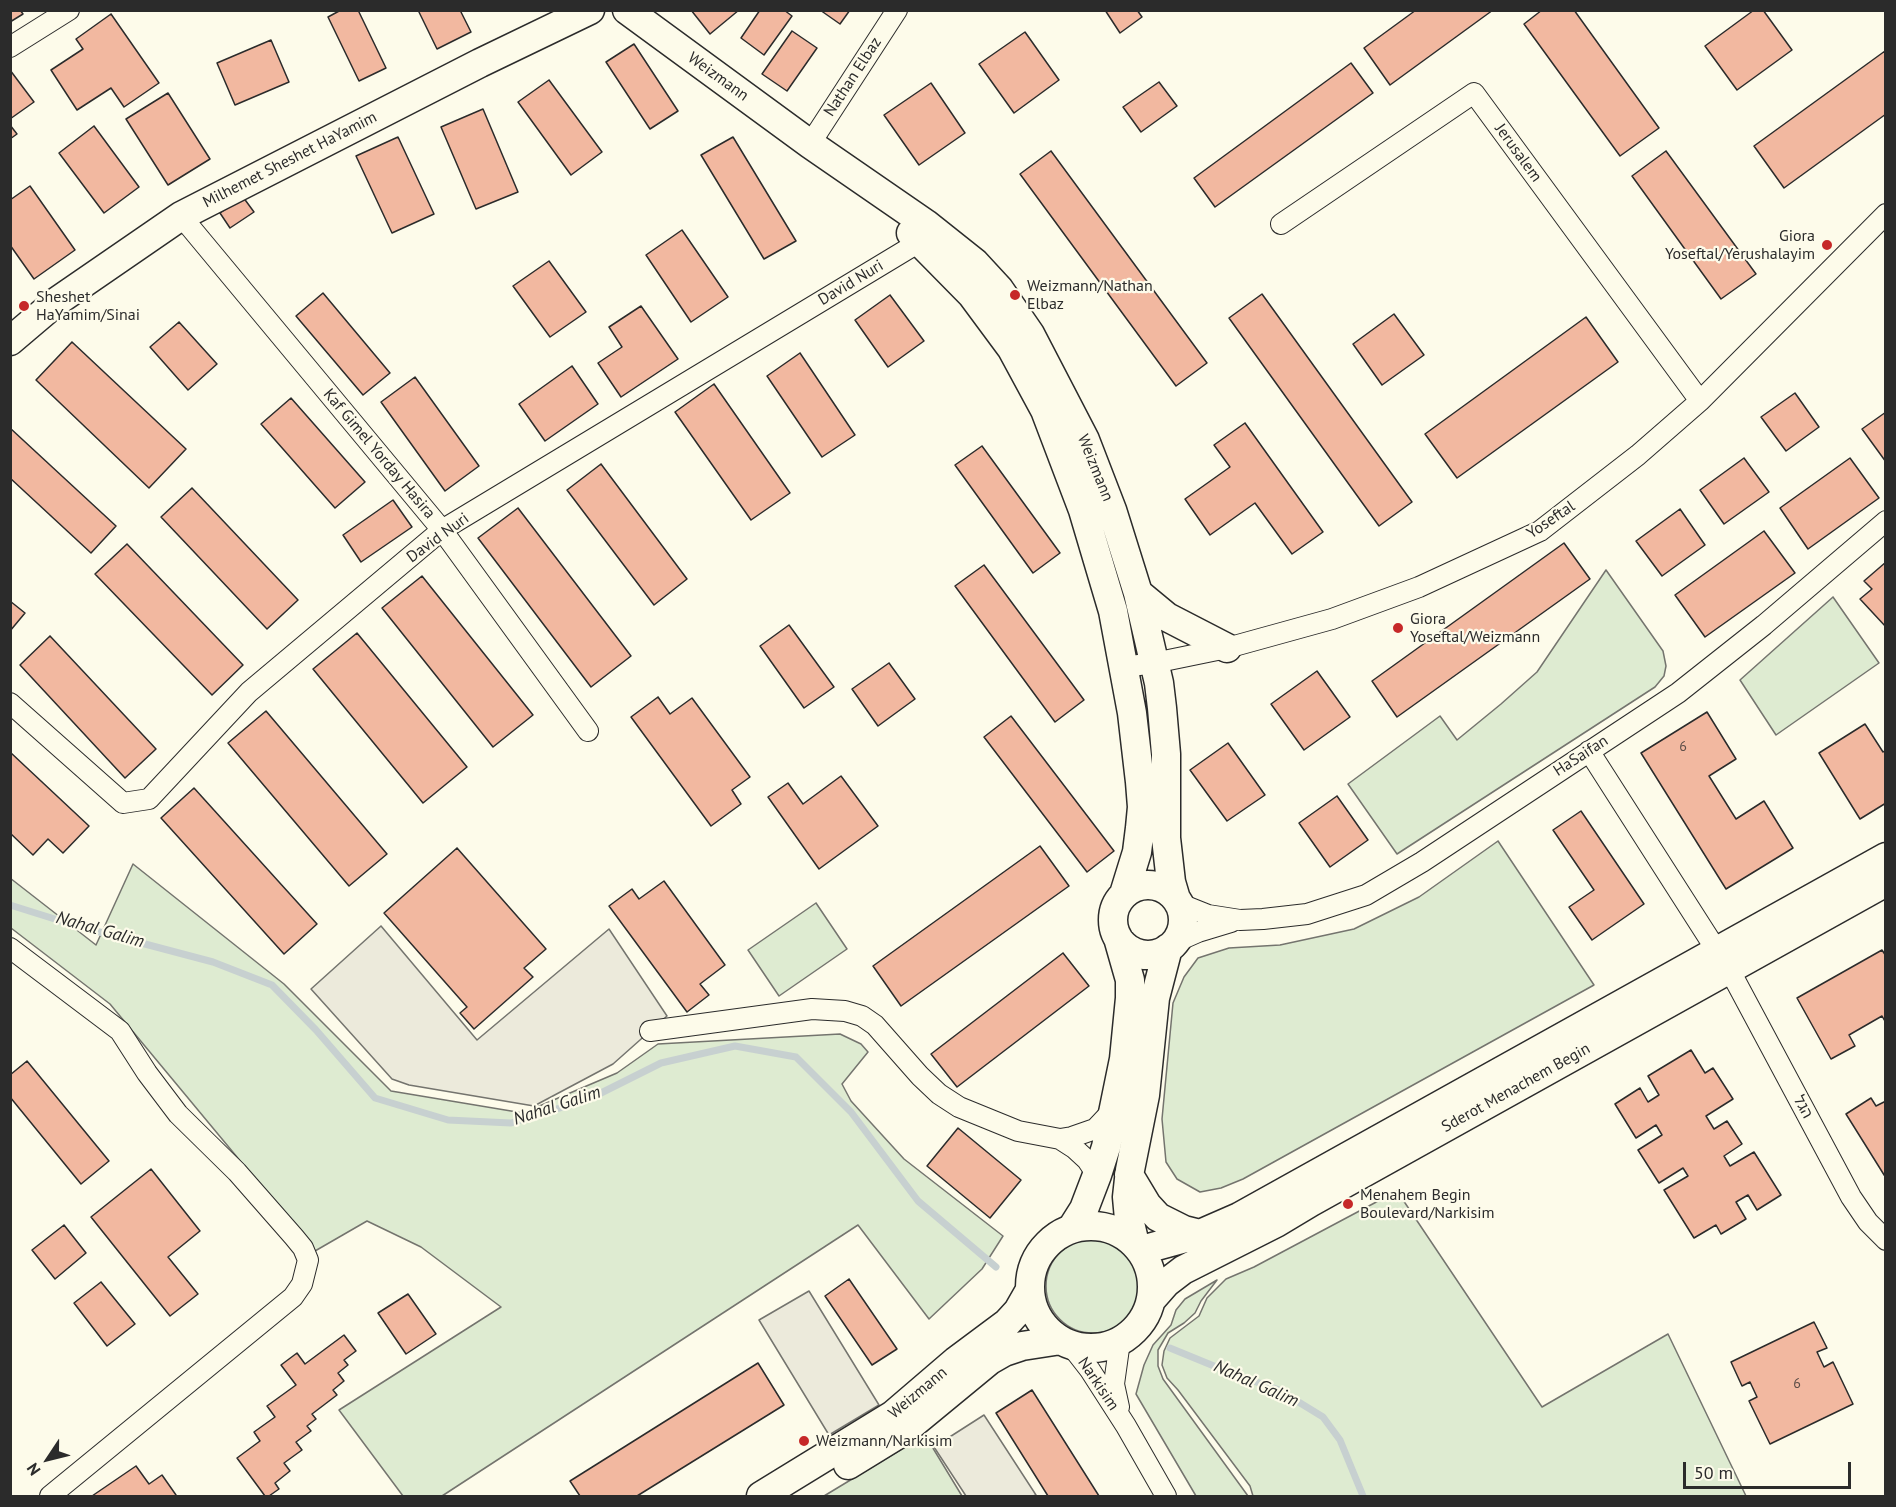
<!DOCTYPE html>
<html>
<head>
<meta charset="utf-8">
<style>
	body { margin:0 }
	#map { position:relative; width:1896px; height:1507px; overflow:hidden; background:#fdfbea; font-family:"PT Sans",sans-serif }
	canvas { display:block }
	.frame { position:absolute; inset:0; border:12px solid #2b2b2b; pointer-events:none }
	.north { position:absolute; left:18px; top:1429px; width:60px; height:60px; -webkit-text-stroke:4px #fdfbea; paint-order:stroke; rotate:235deg; font-size:16px; font-weight:700; line-height:24px; text-align:center; color:#2b2b2b }
	.north::after { content:''; display:block; margin:auto; width:21px; height:27px; background:#2b2b2b; clip-path:polygon(50% 0,100% 100%,50% 72%,0 100%) }
	.scale { position:absolute; left:1683px; top:1462px; width:168px; height:27px; box-sizing:border-box; border:3px solid #2b2b2b; border-top:0; padding-left:8px; font-size:18px; line-height:21px; white-space:nowrap; color:#2b2b2b; -webkit-text-stroke:4px #fdfbea; paint-order:stroke }
</style>
</head>
<body>
<div id="map">
<canvas width="1896" height="1507"></canvas>
<div class="frame"></div>
<div class="north">N</div>
<div class="scale">50 m</div>
</div>
<script>
const context = document.querySelector('canvas').getContext('2d');
context.lineJoin = 'round';
function fillPath(path, color) {
  context.fillStyle = color;
  context.fill(path, 'evenodd');
}
function poly(rows) {
  const path = new Path2D();
  for (const r of rows) {
    if (r.length === 3) {
      path.moveTo(r[0] + r[2], r[1]);
      path.arc(r[0], r[1], r[2], 0, 2 * Math.PI);
      continue;
    }
    path.moveTo(r[0], r[1]);
    for (let i = 2; i < r.length; i += 2) path.lineTo(r[i], r[i + 1]);
  }
  return path;
}
function stroke(path, color, width, dash) {
  context.strokeStyle = color;
  context.lineWidth = width;
  context.lineCap = dash ? 'butt' : 'round';
  context.setLineDash(dash || []);
  context.stroke(path);
}
function write(font, color, halo, rows, align = 'center') {
  context.font = font + ' "PT Sans",Heebo,sans-serif';
  context.lineWidth = 4.5;
  context.setLineDash([]);
  context.textBaseline = 'middle';
  context.strokeStyle = halo;
  context.fillStyle = color;
  for (const [text, x, y, turn = 0] of rows) {
    context.save();
    context.translate(x, y);
    context.rotate((+turn || 0) * Math.PI / 180);
    context.textAlign = isNaN(turn) ? turn : align;
    if (halo) context.strokeText(text, 0, 0);
    context.fillText(text, 0, 0);
    context.restore();
  }
}
const green = poly([
	[1606,570,1663,651,1666,666,1664,676,1655,687,1397,854,1348,784,1440,716,1457,740,1501,704,1537,672,1606,570],
	[1833,597,1879,663,1776,735,1740,680,1833,597],
	[1498,841,1594,985,1243,1179,1221,1188,1200,1192,1177,1179,1166,1162,1162,1119,1173,1003,1184,977,1198,958,1229,948,1280,945,1354,929,1419,897,1498,841],
	[133,864,284,984,391,1091,523,1113,617,1073,658,1044,840,1034,861,1044,868,1052,842,1084,851,1101,904,1159,1003,1236,982,1269,929,1319,858,1225,442,1496,403,1496,339,1410,501,1307,421,1247,367,1221,315,1251,110,1004,11,928,10,878,96,945,133,864],
	[816,903,847,949,779,996,748,950,816,903],
	[1397,1191,1542,1407,1668,1334,1746,1496,1253,1496,1250,1486,1178,1390,1167,1378,1162,1365,1164,1351,1170,1338,1199,1316,1207,1298,1226,1279,1254,1267,1397,1191],
	[1093,1286,47],
	[1217,1280,1201,1301,1195,1313,1184,1323,1168,1333,1158,1350,1158,1366,1163,1379,1248,1496,1196,1496,1136,1394,1144,1365,1153,1345,1171,1325,1176,1310,1185,1299,1217,1280],
	[925,1435,962,1496,824,1496,925,1435]
]);
const parking = poly([
	[381,926,477,1040,609,929,667,1016,613,1064,534,1106,409,1085,392,1079,311,989,381,926],
	[809,1291,879,1405,829,1435,759,1320,809,1291],
	[984,1415,1036,1495,1033,1496,966,1496,934,1447,984,1415]
]);
const stream = poly([
	[10,905,77,926,213,962,272,985,316,1030,375,1098,448,1120,511,1123,589,1099,661,1063,735,1046,796,1057,851,1112,918,1201,996,1267],
	[1170,1348,1231,1373,1279,1390,1323,1417,1340,1440,1363,1496]
]);
const building = poly([
	[10,10,20,10,23,14,10,22,10,10],
	[341,10,358,10,386,68,359,81,328,17,341,10],
	[418,10,460,10,471,32,437,49,418,10],
	[691,10,739,10,710,34,691,10],
	[760,10,784,10,792,16,764,55,741,38,760,10],
	[820,10,850,10,840,24,820,10],
	[1105,10,1137,10,1142,17,1120,33,1105,10],
	[1416,10,1493,10,1390,85,1364,48,1416,10],
	[1542,10,1574,10,1659,128,1620,156,1524,24,1542,10],
	[1754,10,1763,10,1792,50,1737,90,1705,46,1754,10],
	[111,14,159,83,124,107,111,88,77,110,51,70,83,49,76,39,111,14],
	[792,31,817,48,787,91,762,74,792,31],
	[1025,32,1059,80,1014,113,979,64,1025,32],
	[271,40,289,82,235,105,217,63,271,40],
	[634,44,678,111,650,129,606,62,634,44],
	[1885,51,1886,114,1784,188,1754,146,1885,51],
	[1351,63,1373,93,1215,207,1194,178,1351,63],
	[10,70,34,102,10,119,10,70],
	[549,80,602,152,571,175,518,102,549,80],
	[1159,82,1177,106,1141,132,1123,107,1159,82],
	[931,83,965,133,919,165,884,115,931,83],
	[168,93,210,159,168,185,126,119,168,93],
	[483,109,518,192,476,209,441,127,483,109],
	[10,125,17,134,10,139,10,125],
	[94,126,139,187,104,213,59,153,94,126],
	[398,137,434,214,392,233,356,156,398,137],
	[733,137,796,241,764,259,701,155,733,137],
	[1051,151,1207,363,1176,386,1020,174,1051,151],
	[1666,151,1756,274,1721,299,1632,176,1666,151],
	[30,186,75,250,34,279,10,245,10,200,30,186],
	[243,197,254,212,230,228,220,213,243,197],
	[682,230,728,297,691,322,646,255,682,230],
	[549,261,586,312,550,337,513,286,549,261],
	[323,293,390,373,363,395,296,316,323,293],
	[1262,294,1412,502,1379,526,1229,318,1262,294],
	[890,295,924,341,888,367,855,320,890,295],
	[641,306,678,359,621,397,598,363,622,347,609,327,641,306],
	[1394,314,1424,355,1382,385,1353,344,1394,314],
	[1586,317,1618,362,1457,478,1425,434,1586,317],
	[179,322,217,364,188,390,150,347,179,322],
	[72,342,186,449,149,488,36,380,72,342],
	[800,353,855,435,822,457,767,376,800,353],
	[572,366,598,404,545,441,519,404,572,366],
	[415,377,479,466,445,491,381,402,415,377],
	[714,384,790,493,751,520,675,412,714,384],
	[1795,393,1819,427,1786,451,1761,417,1795,393],
	[291,398,365,482,335,508,261,424,291,398],
	[1886,412,1886,462,1862,429,1886,412],
	[1245,423,1323,532,1292,554,1255,503,1210,535,1185,499,1230,467,1214,445,1245,423],
	[10,428,116,526,91,553,10,478,10,428],
	[982,446,1060,553,1033,573,955,465,982,446],
	[1744,458,1769,492,1724,524,1700,490,1744,458],
	[1850,458,1879,498,1808,549,1780,508,1850,458],
	[601,464,687,579,654,605,567,490,601,464],
	[192,488,298,600,267,629,161,517,192,488],
	[393,500,412,527,361,562,343,535,393,500],
	[518,508,631,656,591,687,478,538,518,508],
	[1680,509,1705,545,1662,576,1636,541,1680,509],
	[1764,531,1795,573,1705,637,1675,595,1764,531],
	[1564,543,1590,579,1397,717,1372,681,1564,543],
	[127,544,243,665,212,695,95,574,127,544],
	[1886,562,1886,627,1860,599,1872,589,1864,581,1886,562],
	[984,565,1084,700,1055,722,955,586,984,565],
	[422,576,533,715,493,747,382,608,422,576],
	[10,601,25,613,10,631,10,601],
	[789,625,834,687,804,708,760,646,789,625],
	[357,633,467,767,423,803,313,669,357,633],
	[50,636,156,749,125,778,20,665,50,636],
	[889,663,915,699,878,726,852,689,889,663],
	[1317,671,1350,717,1304,750,1271,704,1317,671],
	[658,697,670,714,692,698,750,777,732,790,741,804,711,826,631,717,658,697],
	[266,711,387,854,349,886,228,743,266,711],
	[1707,712,1736,759,1709,776,1736,819,1764,801,1793,848,1726,889,1641,753,1707,712],
	[1011,716,1114,851,1087,872,984,737,1011,716],
	[1865,724,1883,752,1886,750,1886,803,1860,819,1819,753,1865,724],
	[1228,743,1265,795,1227,821,1190,770,1228,743],
	[10,752,89,826,63,853,48,839,33,855,10,833,10,752],
	[841,776,878,826,819,869,768,797,788,783,803,804,841,776],
	[194,788,317,924,284,954,161,818,194,788],
	[1337,796,1368,840,1330,867,1299,823,1337,796],
	[1581,811,1644,904,1592,940,1569,907,1594,890,1553,830,1581,811],
	[1040,846,1069,886,901,1006,873,966,1040,846],
	[457,848,546,949,524,968,533,977,474,1029,460,1013,467,1007,384,913,457,848],
	[664,881,725,965,700,984,709,995,687,1012,609,906,632,889,639,899,664,881],
	[1882,950,1886,956,1886,1023,1882,1016,1849,1035,1855,1046,1831,1059,1797,998,1882,950],
	[1063,953,1089,986,957,1087,931,1054,1063,953],
	[1691,1050,1705,1073,1713,1068,1733,1099,1706,1116,1714,1129,1727,1121,1742,1144,1724,1156,1730,1166,1754,1152,1781,1195,1757,1210,1748,1195,1736,1202,1746,1219,1721,1234,1716,1225,1694,1238,1664,1190,1688,1176,1683,1168,1659,1183,1638,1150,1662,1135,1656,1125,1636,1138,1615,1104,1640,1088,1648,1102,1659,1095,1648,1076,1691,1050],
	[27,1061,109,1161,81,1184,10,1097,10,1075,27,1061],
	[1871,1098,1876,1106,1886,1101,1886,1178,1846,1114,1871,1098],
	[958,1128,1021,1180,990,1218,927,1166,958,1128],
	[151,1169,200,1231,168,1257,198,1294,170,1316,91,1217,151,1169],
	[64,1225,86,1253,55,1279,32,1250,64,1225],
	[849,1279,897,1349,872,1365,825,1296,849,1279],
	[101,1282,135,1324,107,1346,74,1303,101,1282],
	[408,1294,436,1334,406,1354,378,1313,408,1294],
	[1814,1322,1827,1348,1817,1352,1824,1367,1833,1362,1853,1404,1770,1444,1749,1401,1757,1397,1750,1382,1742,1386,1731,1362,1814,1322],
	[344,1335,356,1351,344,1360,348,1365,338,1373,344,1381,333,1390,337,1395,312,1414,316,1419,307,1426,311,1431,296,1442,302,1450,284,1463,290,1471,275,1483,279,1489,269,1496,265,1496,237,1458,260,1441,254,1432,275,1417,267,1406,296,1385,281,1365,297,1353,305,1364,344,1335],
	[758,1363,784,1405,637,1496,580,1496,570,1481,758,1363],
	[1032,1390,1099,1496,1048,1496,996,1413,1032,1390],
	[136,1466,149,1484,162,1475,176,1495,173,1496,92,1496,136,1466]
]);
const street = poly([
	[10,47,69,10],
	[810,144,897,10],
	[181,216,442,530,588,731],
	[1281,224,1474,93,1700,401],
	[1124,667,1154,663,1227,648,1332,619,1419,587,1540,531,1638,455,1700,401,1886,214],
	[10,703,123,803,149,799,249,692,442,530,921,241],
	[1589,751,1717,951],
	[1178,903,1208,915,1240,920,1263,919,1307,914,1366,895,1422,862,1678,693,1764,625,1886,521],
	[1173,943,1198,932,1231,922],
	[10,948,120,1031,147,1073,178,1114,237,1172,294,1237,303,1248,308,1260,302,1284,293,1297,50,1496],
	[1729,969,1851,1197,1868,1222,1886,1240],
	[650,1031,812,1009,845,1011,862,1016,875,1025,920,1076,939,1094,959,1107,1018,1131,1060,1139,1072,1137,1095,1129,1112,1111],
	[1060,1139,1074,1148,1087,1160,1097,1175],
	[1069,1343,1090,1370,1126,1426,1166,1496],
	[1119,1407,1114,1384,1120,1341]
]);
const secondary = poly([
	[627,10,810,144,926,224,975,263,999,289,1030,334,1085,440,1112,510,1138,593,1159,683,1162,708,1166,754,1166,838,1171,882,1176,899],
	[911,233,972,295,1012,349,1045,410,1083,510,1113,611,1132,713,1140,782,1142,807,1140,828,1137,852,1124,894],
	[10,341,56,302,181,216,480,63,590,10],
	[1138,593,1167,617,1227,648],
	[1148,920,35],
	[1129,1175,1147,1205,1158,1217,1184,1230,1200,1234],
	[1091,1287,61],
	[1072,1228,1084,1209,1097,1175,1106,1147,1124,1059,1130,998,1130,980,1118,938],
	[1135,1244,1129,1219,1127,1197,1130,1170,1145,1095,1155,998,1168,948],
	[1139,1248,1149,1248,1200,1234,1239,1217,1886,857],
	[1151,1300,1166,1283,1183,1270,1276,1223,1311,1202,1886,882],
	[848,1465,905,1430,990,1360,1004,1352,1022,1346,1061,1340],
	[761,1496,893,1415,956,1361,1007,1323,1018,1311,1030,1290]
]);
const markers = [
	[1827,245,6,"#c62828"],
	[1015,295,6,"#c62828"],
	[24,306,6,"#c62828"],
	[1398,628,6,"#c62828"],
	[1348,1204,6,"#c62828"],
	[804,1441,6,"#c62828"]
];
const numberNames = [
	["6",1683,747],
	["6",1797,1384]
];
const streetNames = [
	["Weizmann",718,77,36],
	["Nathan Elbaz",853,77,-57],
	["Jerusalem",1518,153,54],
	["Milhemet Sheshet HaYamim",290,160,-27],
	["David Nuri",851,283,-31],
	["Kaf Gimel Yorday Hasira",379,454,50],
	["Weizmann",1095,468,68],
	["Yoseftal",1551,520,-34],
	["David Nuri",438,538,-36],
	["HaSaifan",1581,756,-33],
	["Sderot Menachem Begin",1516,1088,-29],
	["הגל",1803,1107,62],
	["Narkisim",1098,1384,56],
	["Weizmann",918,1393,-40]
];
const poiNames = [
	["Giora",1815,236,"right"],
	["Yoseftal/Yerushalayim",1815,254,"right"],
	["Weizmann/Nathan",1027,286],
	["Elbaz",1027,304],
	["Sheshet",36,297],
	["HaYamim/Sinai",36,315],
	["Giora",1410,619],
	["Yoseftal/Weizmann",1410,637],
	["Menahem Begin",1360,1195],
	["Boulevard/Narkisim",1360,1213],
	["Weizmann/Narkisim",816,1441]
];
const waterNames = [
	["Nahal Galim",100,930,16],
	["Nahal Galim",557,1106,-18],
	["Nahal Galim",1256,1384,24]
];
fillPath(green, '#deebd1');
stroke(green, '#74746e', 1.5);
fillPath(parking, '#eceadb');
stroke(parking, '#74746e', 1.5);
stroke(stream, '#c7d0d0', 7);
fillPath(building, '#f2b8a0');
stroke(building, '#2b2b2b', 1.5);
stroke(street, '#2b2b2b', 22);
stroke(secondary, '#2b2b2b', 31);
stroke(street, '#fdfbea', 20);
stroke(secondary, '#fdfbea', 28);
for (const [x, y, r, color] of markers) {
  const dot = new Path2D();
  dot.arc(x, y, r, 0, 2 * Math.PI);
  context.fillStyle = color;
  context.fill(dot);
  stroke(dot, '#fdfbea', 2);
}
write('14px', '#5d4e48', null, numberNames);
write('16px', '#2b2b2b', '#fdfbea', streetNames);
write('16px', '#2b2b2b', '#fdfbea', poiNames, 'left');
write('italic 18px', '#2b2b2b', '#fdfbea', waterNames);
</script>
</body>
</html>
